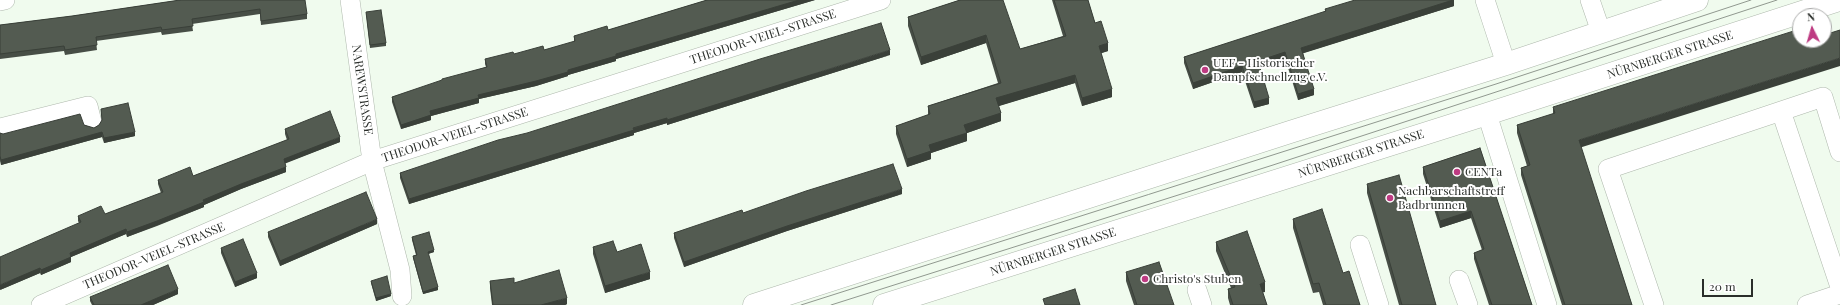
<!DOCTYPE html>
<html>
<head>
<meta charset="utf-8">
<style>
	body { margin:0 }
	#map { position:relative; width:1840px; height:305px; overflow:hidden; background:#f0fbee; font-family:"Playfair Display",serif }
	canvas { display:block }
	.north { position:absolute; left:1792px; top:8px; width:40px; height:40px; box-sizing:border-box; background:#fff; border:1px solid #aaabaa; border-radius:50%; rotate:355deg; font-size:11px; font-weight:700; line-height:16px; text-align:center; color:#2a2e2a }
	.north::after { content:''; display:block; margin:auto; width:14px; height:18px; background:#be3b82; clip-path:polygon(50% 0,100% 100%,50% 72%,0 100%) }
	.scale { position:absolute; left:1702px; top:279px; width:51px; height:18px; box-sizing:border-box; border:2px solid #2a2e2a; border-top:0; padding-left:5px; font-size:12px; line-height:14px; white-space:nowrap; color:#2a2e2a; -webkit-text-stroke:3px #fff; paint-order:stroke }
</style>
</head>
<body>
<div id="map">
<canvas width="1840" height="305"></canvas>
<div class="north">N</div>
<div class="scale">20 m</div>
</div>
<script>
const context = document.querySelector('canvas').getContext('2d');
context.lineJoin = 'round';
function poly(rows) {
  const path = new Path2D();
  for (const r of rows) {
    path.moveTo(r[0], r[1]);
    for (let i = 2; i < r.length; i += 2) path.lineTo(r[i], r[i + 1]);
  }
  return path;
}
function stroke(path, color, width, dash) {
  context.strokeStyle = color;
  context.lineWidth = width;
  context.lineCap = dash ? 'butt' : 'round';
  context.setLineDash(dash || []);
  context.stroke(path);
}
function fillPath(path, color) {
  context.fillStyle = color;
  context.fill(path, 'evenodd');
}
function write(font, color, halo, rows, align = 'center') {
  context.font = font + ' "Playfair Display",serif';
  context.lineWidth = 4;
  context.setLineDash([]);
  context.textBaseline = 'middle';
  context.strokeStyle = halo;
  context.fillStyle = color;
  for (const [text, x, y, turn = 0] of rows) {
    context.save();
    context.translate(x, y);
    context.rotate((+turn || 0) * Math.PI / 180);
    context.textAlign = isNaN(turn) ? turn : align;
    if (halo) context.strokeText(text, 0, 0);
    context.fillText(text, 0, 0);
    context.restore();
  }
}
const minor = poly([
	[350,0,372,161,400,270,402,296],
	[1485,0,1506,64],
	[1590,0,1601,32],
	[0,1,5,0],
	[1781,111,1840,287],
	[1487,114,1547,305],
	[0,128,88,106,92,122],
	[1360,245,1379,305],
	[1459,280,1468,305],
	[1197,290,1202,305],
	[41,305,372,161,881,0],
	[1654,305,1608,169,1823,97,1840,152],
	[1807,305,1840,294]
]);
const major = poly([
	[754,305,1290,132,1506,64,1697,0],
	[884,305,1487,114,1839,0]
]);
const tram = poly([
	[801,305,1496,84,1751,0],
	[831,305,1273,165,1777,0]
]);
const wall = poly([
	[180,0,307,14,307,19,261,25,260,14,192,24,193,31,162,35,161,32,96,41,97,50,65,55,64,51,0,59,0,25,72,16],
	[707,0,815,0,616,59,616,61,568,75,568,76,536,86,479,99,479,103,431,116,431,120,401,129,392,102,392,97,486,67,485,64,485,59,544,50,574,42,574,36,608,30],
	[960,0,1020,49,1063,36,1052,0,1088,0,1095,23,1108,51,1101,53,1112,97,1082,106,1075,83,998,106,1001,121,967,133,967,141,931,153,931,159,907,167,896,134,896,126,928,115,928,106,998,83,986,43,921,65,908,26,908,17],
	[1454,0,1454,6,1303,53,1314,95,1298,100,1285,58,1259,66,1269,104,1254,108,1242,72,1193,89,1184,63,1184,57,1325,12,1325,9],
	[366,12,386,43,386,46,370,48],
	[890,55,667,125,667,123,634,133,634,135,409,204,400,178,400,173],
	[1553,107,1581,148,1632,305,1562,305,1521,175,1521,168,1527,166,1517,133,1517,125,1553,114],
	[101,109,135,136,104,143,102,137,1,165,0,161,0,133,3,134,84,125,94,128,99,125,102,121],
	[285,129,340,142,285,163,286,172,241,189,204,205,204,207,157,226,127,237,126,234,71,257,71,262,41,275,40,273,0,290,79,223,78,221,78,216,105,214,161,193,158,184,158,180,193,176,287,140,285,134],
	[1480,148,1532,305,1489,305,1474,259,1474,253,1482,250,1471,218,1440,228,1423,174,1423,167],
	[1367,184,1436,305,1399,305,1367,193],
	[902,194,787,231,684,267,674,238,674,233,743,213],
	[1293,219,1343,273,1360,305,1323,305,1319,292,1313,293,1293,228],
	[377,224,280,266,268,237,268,232],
	[412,237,434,252,428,254,438,290,423,294,413,258,413,256,416,255,412,240],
	[1216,242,1265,292,1262,292,1267,305,1230,305,1228,298,1228,289,1231,288,1216,251],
	[593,247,650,279,605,293,593,254],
	[221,248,257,278,235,287,221,253],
	[1126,272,1174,305,1134,305,1126,281],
	[371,281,391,296,376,301,371,283],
	[490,281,514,283,567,304,565,305,492,305,490,288],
	[178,294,153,305,92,305,90,301,90,297]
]);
const shadedWall = poly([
	[799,0,815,0,616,59,616,61,568,75,568,76,536,86,479,99,479,103,431,116,431,120,401,129,401,125,430,111,478,95,568,70,616,54],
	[1453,0,1454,0,1454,6,1301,54,1301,48],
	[986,35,986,43,921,65,921,57],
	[1108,43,1108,51,1099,54,1099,46],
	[890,50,890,55,667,125,667,120],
	[1285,52,1285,58,1258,67,1258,61],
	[1840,58,1840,66,1579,148,1579,140],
	[1242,66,1242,72,1193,89,1193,83],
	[1075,75,1075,83,996,107,996,98],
	[1112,89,1112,97,1082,106,1082,98],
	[1314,89,1314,95,1298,100,1298,94],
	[1269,98,1269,104,1254,108,1254,102],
	[1001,113,1001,121,967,133,967,141,931,153,931,159,907,167,907,159,929,145,964,125],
	[667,118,667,123,634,133,634,135,409,204,409,199],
	[102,132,102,137,1,165,1,160],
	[135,132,135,136,104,143,104,138],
	[340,137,340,142,284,164,284,159],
	[286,167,286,172,241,189,204,205,204,207,127,237,127,232,241,184],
	[902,189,902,194,787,231,684,267,684,262,787,226],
	[1471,211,1471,218,1440,228,1440,221],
	[377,219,377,224,280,266,280,261],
	[126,229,126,234,71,257,71,262,41,275,41,270,70,253],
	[434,250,434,252,428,254,428,252],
	[40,268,40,273,0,290,0,285],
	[650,272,650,279,605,293,605,286],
	[257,273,257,278,235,287,235,282],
	[1265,282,1265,292,1260,293,1260,284],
	[438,287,438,290,423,294,423,292],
	[178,289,178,294,153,305,141,305],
	[391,294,391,296,376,301,376,298],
	[567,298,567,304,565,305,541,305]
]);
const building = poly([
	[180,0,305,0,307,14,261,21,260,9,192,19,193,26,162,30,161,27,96,37,97,45,65,50,64,46,0,54,0,25,72,16,180,0],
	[707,0,799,0,616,54,616,56,568,70,568,72,536,81,478,95,479,98,430,111,431,115,401,125,392,97,442,80,442,79,487,67,485,59,513,52,514,54,543,46,544,50,575,41,574,36,607,26,608,30,707,0],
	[960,0,1003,0,1020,49,1066,36,1054,0,1088,0,1095,23,1101,21,1108,43,1099,46,1112,89,1082,98,1075,75,996,98,1001,113,964,125,967,133,929,145,931,151,907,159,896,126,930,114,928,106,1001,83,986,35,921,57,908,17,960,0],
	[1355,0,1453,0,1301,48,1314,89,1298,94,1285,52,1258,61,1269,98,1254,102,1242,66,1193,83,1184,57,1326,11,1325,9,1355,0],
	[381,10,386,43,370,45,366,12,381,10],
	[881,23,890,50,667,120,667,118,633,128,634,130,409,199,400,173,498,140,527,133,760,59,881,23],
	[1800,29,1800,40,1824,40,1824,35,1840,30,1840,58,1579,140,1632,305,1565,305,1521,168,1530,165,1517,125,1555,113,1553,107,1800,29],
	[128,103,135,132,104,138,102,132,1,160,0,156,0,133,3,134,80,114,84,125,94,128,99,125,102,120,101,109,128,103],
	[330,111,340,137,284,159,286,167,241,184,203,200,204,202,157,221,127,232,126,229,70,253,71,257,41,270,40,268,0,285,0,257,81,222,78,216,101,206,105,214,163,192,158,180,190,167,193,176,289,139,285,129,330,111],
	[1480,148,1532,305,1492,305,1474,253,1484,249,1471,211,1440,221,1423,167,1480,148],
	[893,164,902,189,787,226,684,262,674,233,742,210,743,213,806,191,893,164],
	[1399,175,1436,305,1402,305,1367,184,1399,175],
	[366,192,377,219,280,261,268,232,366,192],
	[1322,209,1343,273,1349,271,1360,305,1326,305,1319,283,1313,284,1293,219,1322,209],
	[1247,231,1265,282,1260,284,1267,305,1233,305,1228,289,1235,287,1216,242,1247,231],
	[429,232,434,250,428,252,438,287,423,292,413,256,417,255,412,237,429,232],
	[243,239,257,273,235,282,221,248,243,239],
	[613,241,617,252,641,244,650,272,605,286,593,247,613,241],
	[1159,262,1174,305,1137,305,1126,272,1159,262],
	[168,265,178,289,141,305,94,305,90,297,168,265],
	[559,270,567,298,541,305,493,305,490,281,514,278,514,283,559,270],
	[387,276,391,294,376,298,371,281,387,276],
	[1075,289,1080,305,1045,305,1043,299,1075,289]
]);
const markers = [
	[1205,70,4,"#be3b82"],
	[1457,172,4,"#be3b82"],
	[1390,198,4,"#be3b82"],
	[1145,279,4,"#be3b82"]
];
const streetNames = [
	["THEODOR-VEIEL-STRASSE",763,37,-18],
	["NÜRNBERGER STRASSE",1670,55,-18],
	["NAREWSTRASSE",362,90,82],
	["THEODOR-VEIEL-STRASSE",455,135,-18],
	["NÜRNBERGER STRASSE",1361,154,-18],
	["NÜRNBERGER STRASSE",1053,252,-18],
	["THEODOR-VEIEL-STRASSE",154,256,-23]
];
const poiNames = [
	["UEF - Historischer",1213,63],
	["Dampfschnellzug e.V.",1213,77],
	["CENTa",1465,172],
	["Nachbarschaftstreff",1398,191],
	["Badbrunnen",1398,205],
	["Christo's Stuben",1153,279]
];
stroke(minor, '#aeb8ac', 20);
stroke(major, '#aeb8ac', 23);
stroke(minor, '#fff', 19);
stroke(major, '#fff', 22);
stroke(tram, '#90988f', 1);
fillPath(wall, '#474e46');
fillPath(shadedWall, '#3a4039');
fillPath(building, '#535b51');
stroke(building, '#3a4039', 1);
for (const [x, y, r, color] of markers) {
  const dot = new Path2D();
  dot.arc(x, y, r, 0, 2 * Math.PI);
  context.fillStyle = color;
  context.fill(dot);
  stroke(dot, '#fff', 1.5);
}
write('12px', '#2a2e2a', '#fff', streetNames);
write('12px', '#2a2e2a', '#fff', poiNames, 'left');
</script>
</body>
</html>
